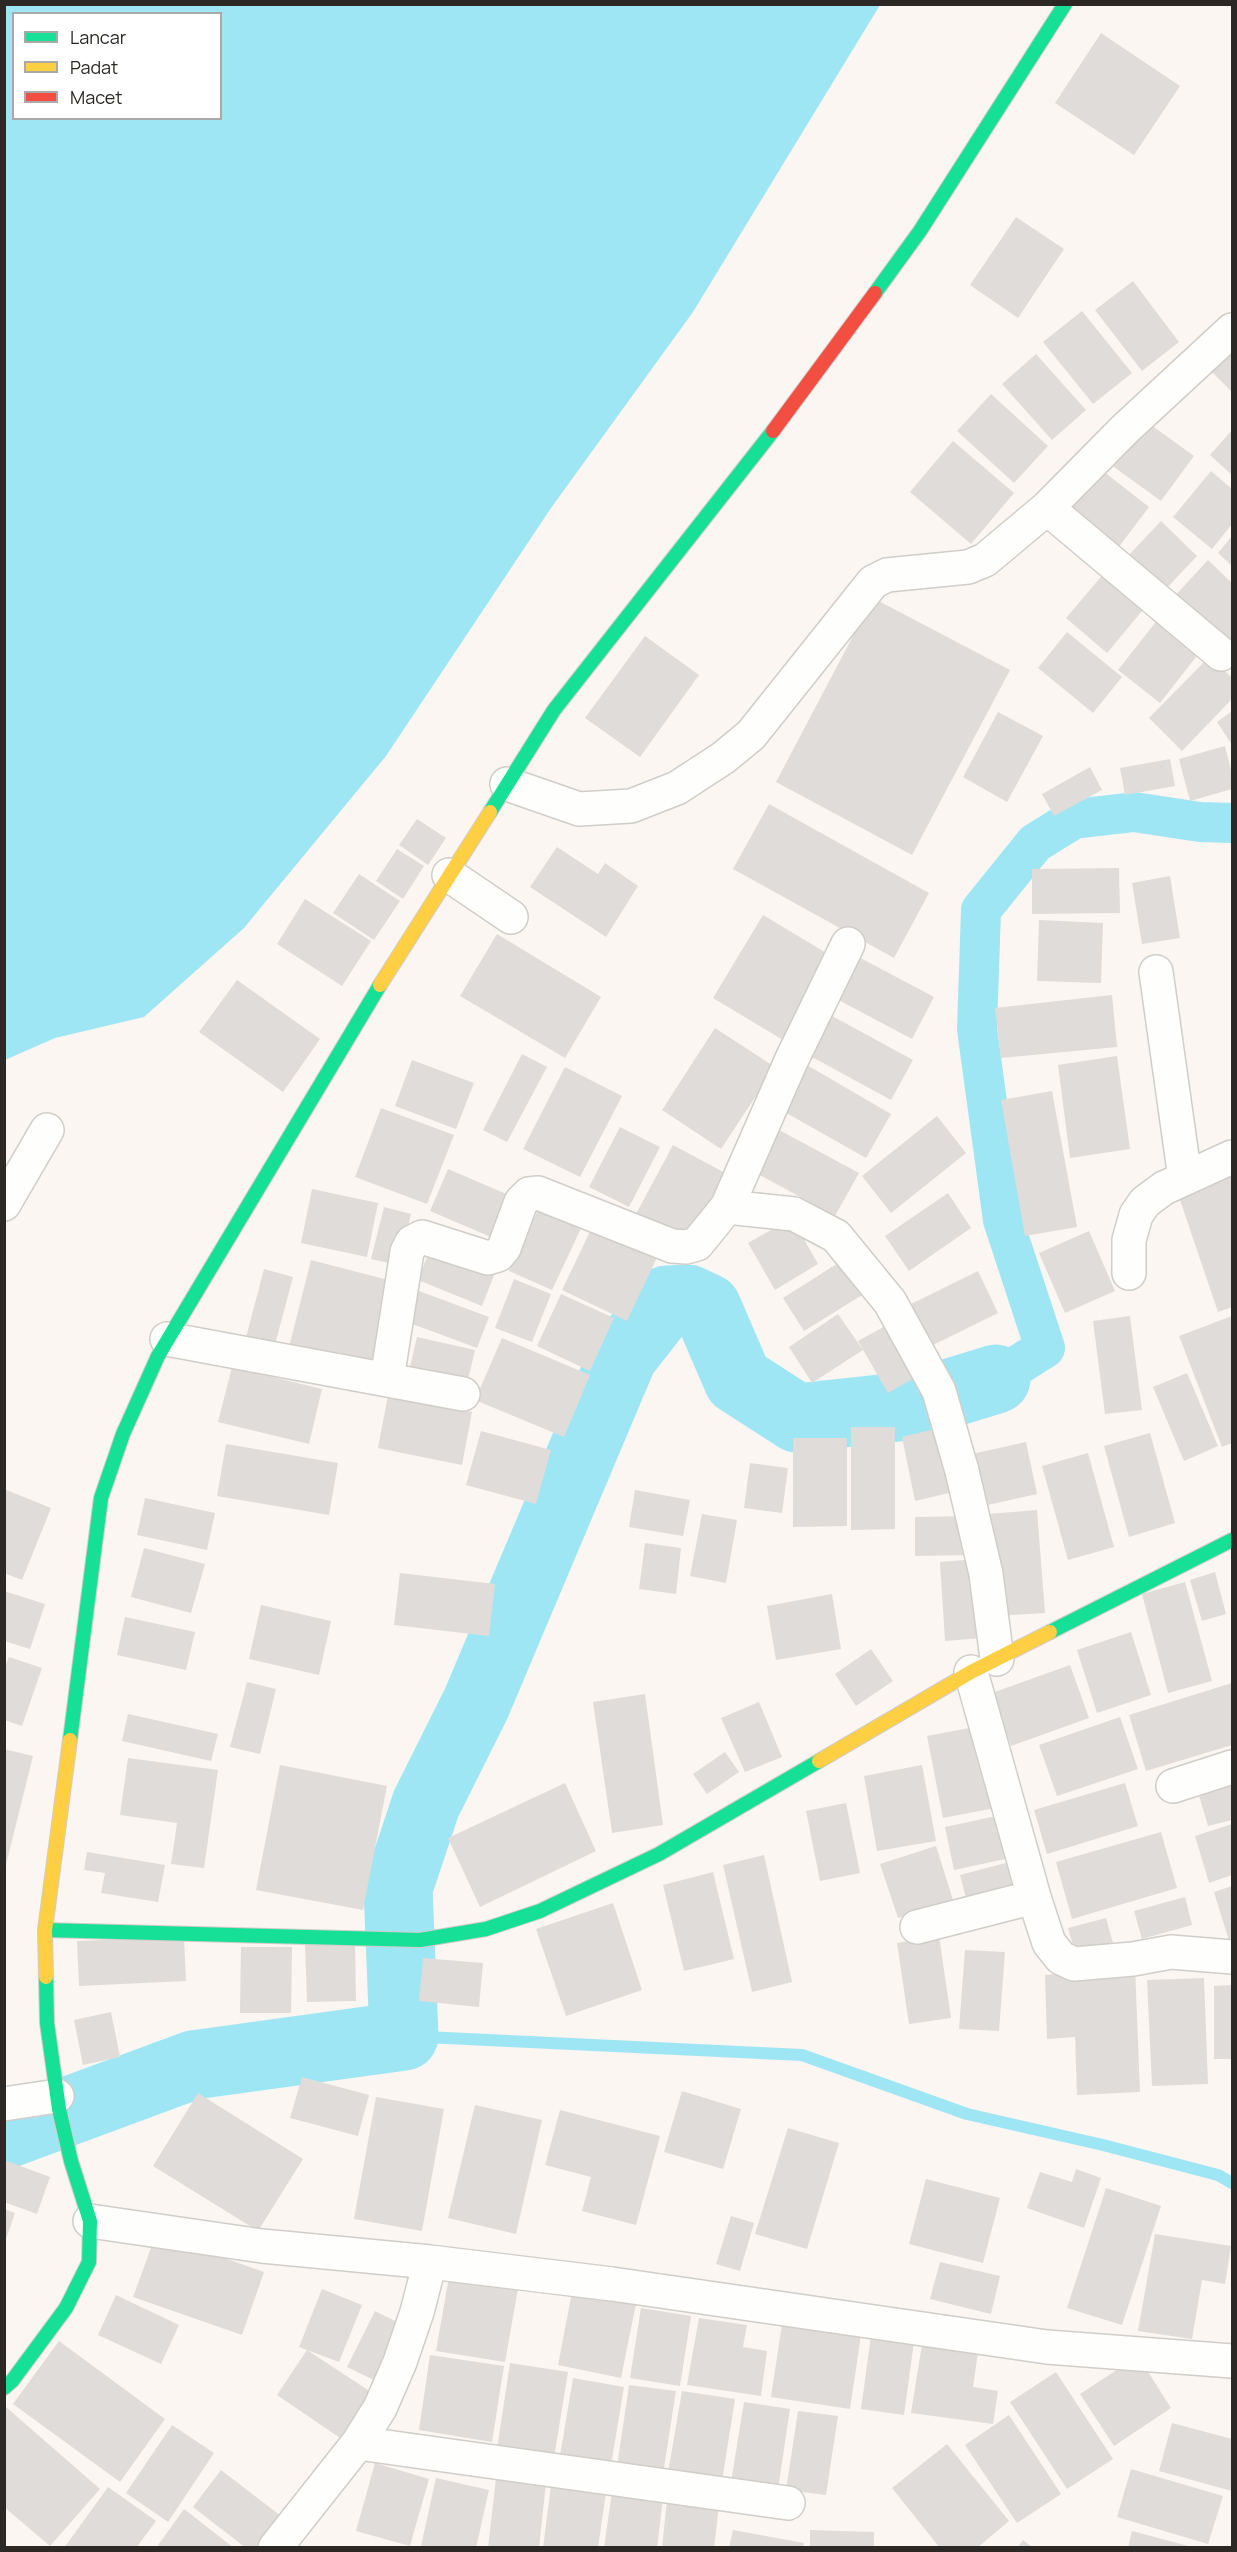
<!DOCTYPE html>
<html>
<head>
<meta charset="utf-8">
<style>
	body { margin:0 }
	#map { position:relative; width:1237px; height:2552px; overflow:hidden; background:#fbf6f1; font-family:Manrope,sans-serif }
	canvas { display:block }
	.frame { position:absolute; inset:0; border:6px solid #2b2825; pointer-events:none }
	.legend { position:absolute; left:12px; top:12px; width:210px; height:108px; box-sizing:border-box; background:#fff; border:2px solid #aaa9a8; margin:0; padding:8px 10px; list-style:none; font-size:18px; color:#2b2825 }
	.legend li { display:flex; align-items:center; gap:12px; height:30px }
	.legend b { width:30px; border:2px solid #aaa9a8 }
</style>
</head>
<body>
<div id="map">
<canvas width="1237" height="2552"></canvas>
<div class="frame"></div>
<ul class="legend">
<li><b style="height:8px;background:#16e098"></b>Lancar</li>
<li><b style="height:8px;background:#ffcf43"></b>Padat</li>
<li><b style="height:8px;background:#f24e42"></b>Macet</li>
</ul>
</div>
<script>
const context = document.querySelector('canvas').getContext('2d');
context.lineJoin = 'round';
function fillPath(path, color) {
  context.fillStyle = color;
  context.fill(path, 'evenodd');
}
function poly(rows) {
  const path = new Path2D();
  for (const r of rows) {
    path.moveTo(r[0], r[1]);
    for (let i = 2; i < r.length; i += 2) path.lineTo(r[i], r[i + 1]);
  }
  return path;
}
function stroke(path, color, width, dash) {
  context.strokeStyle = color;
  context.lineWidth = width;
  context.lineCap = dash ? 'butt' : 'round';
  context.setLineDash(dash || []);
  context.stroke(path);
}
const water = poly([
	[5,4,880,5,693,312,551,508,386,756,244,928,144,1017,55,1038,5,1060],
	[14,14,220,14,220,118,14,118]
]);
const stream = poly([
	[404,2036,802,2055,967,2114,1103,2145,1218,2175,1232,2183]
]);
const canal = poly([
	[996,1379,1045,1348,1003,1220,977,1029,981,910,1035,843,1074,819,1134,812,1200,822,1232,823]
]);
const river = poly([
	[4,2135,193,2065,404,2036,398,1888,426,1804,476,1704,623,1356,667,1300,688,1299,707,1308,738,1380,797,1418,908,1406,996,1379]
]);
const building = poly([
	[1101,33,1180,86,1134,155,1055,103],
	[1016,217,1064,249,1018,318,970,285],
	[1133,281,1179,342,1142,371,1095,310],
	[1082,311,1132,373,1093,404,1043,342],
	[1232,339,1232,392,1206,366],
	[1036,354,1086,410,1052,440,1002,384],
	[991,394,1048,446,1014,483,957,431],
	[1140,417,1194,456,1161,501,1107,462],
	[1232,430,1232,475,1210,455],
	[953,441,1014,493,971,544,910,492],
	[1099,468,1149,507,1112,556,1062,518],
	[1211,471,1232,489,1232,524,1212,549,1173,517],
	[1161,521,1197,556,1164,591,1127,557],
	[1232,536,1232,566,1218,553],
	[1208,560,1232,583,1232,640,1224,649,1172,599],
	[1106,571,1147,605,1107,653,1066,618],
	[873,598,1010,670,912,855,776,782],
	[1158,619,1199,653,1160,703,1118,670],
	[1067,632,1122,677,1093,713,1038,668],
	[645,636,699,675,640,757,585,718],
	[1210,656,1232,678,1232,699,1182,751,1149,718],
	[1232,711,1232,745,1217,722],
	[998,712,1043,736,1007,802,963,777],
	[1225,746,1232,774,1232,789,1190,801,1179,759],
	[1170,759,1175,786,1125,795,1120,768],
	[1090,767,1102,790,1054,816,1042,794],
	[769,804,929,893,894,958,733,869],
	[417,819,446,838,428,865,399,845],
	[557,847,598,874,605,863,638,886,606,937,530,887],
	[397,849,424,866,403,899,376,881],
	[1119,868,1120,913,1032,914,1032,869],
	[359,874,400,901,374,940,333,913],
	[1170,876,1180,938,1142,944,1132,883],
	[305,899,371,941,342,986,277,944],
	[763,915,838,960,788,1043,713,998],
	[1039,920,1103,923,1101,983,1037,981],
	[497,934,601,997,565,1058,460,996],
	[853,954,934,997,912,1039,831,996],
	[237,980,320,1039,283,1092,199,1032],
	[1112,995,1117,1047,1001,1058,995,1008],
	[823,1011,913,1060,891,1100,801,1051],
	[715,1028,775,1067,721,1149,662,1110],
	[522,1054,547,1067,507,1142,483,1130],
	[1117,1056,1130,1149,1070,1158,1058,1065],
	[412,1060,474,1083,456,1129,395,1106],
	[800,1061,891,1114,866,1158,774,1106],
	[565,1067,622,1096,580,1177,523,1149],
	[1052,1091,1077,1227,1025,1236,1001,1100],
	[381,1108,454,1135,427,1204,355,1177],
	[937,1116,966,1153,891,1213,862,1176],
	[770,1125,859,1173,835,1216,747,1168],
	[620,1127,660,1147,629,1207,589,1187],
	[673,1145,727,1174,690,1243,636,1214],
	[448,1169,518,1199,500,1241,430,1211],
	[1232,1175,1232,1307,1218,1312,1178,1194],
	[312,1189,378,1203,367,1257,301,1243],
	[948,1193,971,1228,909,1271,885,1236],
	[542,1202,584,1222,552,1290,509,1271],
	[384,1207,411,1214,398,1265,371,1259],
	[792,1218,818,1264,775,1290,748,1243],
	[596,1219,661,1249,627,1321,562,1290],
	[1089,1231,1115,1291,1065,1313,1039,1253],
	[432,1244,496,1270,482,1306,418,1280],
	[846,1258,867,1292,804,1331,783,1298],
	[311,1260,392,1281,368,1375,287,1355],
	[264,1269,293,1277,273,1352,244,1345],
	[978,1271,998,1313,927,1348,907,1306],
	[514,1279,551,1294,532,1342,495,1328],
	[419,1291,489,1317,477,1348,407,1322],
	[561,1294,614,1318,590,1371,537,1346],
	[838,1314,863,1350,812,1383,789,1347],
	[1130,1316,1142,1410,1105,1414,1093,1321],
	[1232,1316,1232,1443,1222,1447,1179,1336],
	[896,1320,925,1372,888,1393,858,1341],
	[417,1337,475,1350,467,1384,409,1371],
	[502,1338,590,1375,564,1437,475,1400],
	[232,1367,322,1389,309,1444,218,1422],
	[1187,1373,1218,1446,1184,1461,1153,1387],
	[388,1395,472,1412,462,1465,378,1448],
	[851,1427,895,1427,895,1529,851,1530],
	[939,1428,953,1492,915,1501,902,1437],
	[481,1431,551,1450,536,1504,466,1485],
	[1150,1433,1175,1523,1129,1537,1104,1446],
	[793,1438,847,1438,847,1526,793,1527],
	[1026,1442,1037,1494,974,1508,963,1456],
	[226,1444,338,1463,329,1515,217,1496],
	[1088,1453,1114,1547,1068,1560,1042,1466],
	[750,1463,788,1468,782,1513,744,1508],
	[4,1489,51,1508,22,1580,4,1573],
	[635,1490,690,1500,683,1536,629,1527],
	[145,1498,215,1513,207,1550,137,1535],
	[1037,1510,1045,1613,996,1616,988,1514],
	[702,1514,737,1520,726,1583,690,1576],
	[972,1516,972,1555,915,1556,915,1517],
	[645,1543,681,1548,676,1594,639,1589],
	[144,1548,205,1564,191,1613,131,1597],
	[977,1559,983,1638,945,1641,940,1562],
	[1215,1572,1226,1614,1202,1621,1190,1580],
	[400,1573,495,1584,489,1636,394,1625],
	[1185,1582,1212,1681,1168,1693,1142,1594],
	[4,1591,45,1604,30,1649,4,1641],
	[832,1594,841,1649,776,1660,767,1606],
	[261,1605,331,1621,319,1675,249,1659],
	[125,1617,195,1632,186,1670,117,1655],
	[1131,1632,1151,1695,1097,1713,1077,1650],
	[871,1649,893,1681,856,1706,835,1674],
	[9,1657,42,1668,22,1726,4,1720,4,1669],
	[1070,1665,1089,1718,1011,1746,992,1693],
	[247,1682,276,1689,260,1754,230,1747],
	[1232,1683,1232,1745,1146,1771,1129,1715],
	[645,1694,663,1825,612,1833,593,1702],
	[759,1702,782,1757,745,1772,721,1718],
	[128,1714,218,1734,211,1761,122,1741],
	[1120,1717,1138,1769,1057,1796,1039,1745],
	[980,1726,995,1808,943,1818,927,1736],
	[4,1749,33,1756,5,1869,4,1869],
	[725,1752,739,1772,707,1794,693,1774],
	[128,1758,218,1770,204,1868,171,1864,177,1823,120,1815],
	[280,1765,387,1786,363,1910,256,1890],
	[922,1765,936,1841,877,1851,864,1776],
	[1232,1772,1232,1820,1208,1826,1195,1782],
	[565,1783,596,1851,480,1907,448,1838],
	[1125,1783,1138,1826,1047,1854,1034,1810],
	[846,1803,860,1873,820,1881,806,1811],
	[1001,1815,1010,1858,954,1870,945,1827],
	[1232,1824,1232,1875,1209,1883,1195,1836],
	[1161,1832,1177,1888,1072,1919,1056,1862],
	[936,1846,953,1900,898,1918,880,1864],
	[87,1852,165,1865,158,1902,101,1893,105,1873,84,1870],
	[764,1855,792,1982,752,1992,723,1865],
	[1017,1860,1025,1887,967,1902,960,1875],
	[713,1872,734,1959,684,1971,663,1885],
	[1232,1886,1232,1940,1229,1941,1214,1892],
	[1185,1897,1192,1925,1142,1939,1134,1911],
	[613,1903,642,1990,566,2016,536,1929],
	[1106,1918,1113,1943,1075,1953,1068,1928],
	[939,1936,951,2018,909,2024,897,1943],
	[184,1937,186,1981,79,1986,77,1941],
	[355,1944,356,2001,307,2002,305,1945],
	[241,1947,292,1947,291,2013,240,2013],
	[965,1950,1005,1952,999,2031,959,2029],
	[423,1958,483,1963,479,2007,419,2001],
	[1135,1966,1140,2092,1077,2095,1075,2037,1047,2039,1045,1975],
	[1204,1978,1208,2084,1152,2086,1147,1980],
	[1232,1985,1232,2059,1214,2059,1214,1986],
	[111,2012,120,2057,83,2065,74,2020],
	[302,2077,369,2095,358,2136,290,2118],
	[682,2091,741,2109,723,2169,664,2152],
	[198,2093,303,2159,258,2231,153,2166],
	[376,2097,444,2109,422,2231,354,2219],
	[475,2105,542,2120,516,2234,448,2218],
	[560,2110,660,2136,636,2225,582,2211,591,2177,545,2165],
	[788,2128,839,2143,807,2249,755,2234],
	[4,2160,50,2177,37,2214,4,2202],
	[1076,2169,1101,2178,1084,2228,1027,2208,1040,2172,1072,2182],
	[926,2179,1000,2198,983,2263,909,2244],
	[1106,2188,1161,2206,1122,2325,1067,2308],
	[4,2209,15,2213,5,2242,4,2241],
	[731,2216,754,2223,740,2271,716,2264],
	[156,2234,264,2272,242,2335,133,2297],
	[1155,2234,1231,2246,1225,2284,1202,2280,1192,2339,1138,2331],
	[940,2262,1000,2276,991,2314,930,2299],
	[450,2271,519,2283,505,2362,436,2351],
	[322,2289,362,2305,339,2362,299,2347],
	[572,2292,636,2304,621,2378,558,2365],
	[116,2295,179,2325,161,2364,98,2335],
	[641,2308,691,2316,680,2386,630,2378],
	[375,2311,409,2328,382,2384,347,2367],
	[699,2318,747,2325,743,2347,767,2351,761,2396,687,2385],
	[782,2324,861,2335,850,2409,771,2397],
	[871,2336,914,2342,904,2415,861,2409],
	[923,2338,979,2346,973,2387,998,2391,993,2424,911,2413],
	[59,2341,165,2419,120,2482,13,2404],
	[307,2350,374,2394,343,2440,277,2395],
	[430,2355,504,2366,492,2442,419,2430],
	[1138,2356,1171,2408,1114,2446,1080,2394],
	[510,2363,568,2372,554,2458,497,2449],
	[1056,2372,1113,2459,1067,2489,1010,2402],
	[573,2378,624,2387,611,2465,560,2456],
	[629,2385,676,2391,663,2474,617,2467],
	[682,2391,735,2399,722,2481,668,2473],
	[744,2402,790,2409,778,2489,731,2482],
	[6,2407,100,2489,50,2546,4,2507],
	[798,2411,838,2416,826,2495,786,2490],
	[1009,2415,1061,2494,1017,2523,965,2445],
	[1172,2423,1232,2439,1232,2491,1159,2471],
	[172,2425,214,2453,168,2522,126,2493],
	[947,2444,1009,2521,977,2548,940,2548,892,2488],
	[375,2463,429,2479,410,2546,356,2531],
	[1131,2469,1223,2496,1208,2544,1117,2517],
	[221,2470,281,2516,256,2548,246,2548,193,2507],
	[436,2478,489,2490,476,2548,421,2546],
	[496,2478,546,2483,539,2548,488,2548],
	[552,2478,607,2485,598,2548,543,2548],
	[108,2487,156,2521,136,2548,64,2548],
	[612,2492,663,2498,657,2548,604,2548],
	[667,2500,719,2505,714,2548,662,2548],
	[184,2509,234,2548,156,2548],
	[733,2530,804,2543,803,2548,729,2548],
	[810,2530,874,2532,874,2548,810,2548],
	[1132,2531,1192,2547,1192,2548,1128,2548],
	[1023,2540,1033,2548,1017,2548]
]);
const street = poly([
	[1047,508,1221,654],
	[507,784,579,809,631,806,677,788,723,758,751,735,873,582,887,575,968,567,985,560,1047,508,1125,429,1232,330],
	[449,875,511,917],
	[1156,972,1185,1178],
	[4,1204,47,1130],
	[727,1207,791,1061,848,944],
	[1129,1273,1129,1240,1136,1215,1145,1202,1164,1188,1232,1157],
	[167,1339,463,1394],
	[387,1379,407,1252,412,1242,422,1237,488,1258,498,1255,504,1248,521,1202,529,1194,538,1193,672,1246,686,1247,697,1244,727,1207,794,1214,836,1236,890,1302,939,1391,962,1471,986,1574,997,1659],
	[971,1672,1034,1897,1049,1943,1061,1958,1074,1964,1133,1959,1171,1952,1232,1957],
	[1173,1786,1232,1767],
	[917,1927,1034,1897],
	[4,2104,57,2096],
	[90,2221,262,2246,430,2262,612,2284,1047,2347,1232,2361],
	[358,2443,788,2503],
	[275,2548,358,2443,380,2408,400,2362,417,2312,430,2262]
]);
const fast = poly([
	[875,293,920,231,1065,4],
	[490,812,554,710,773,431],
	[1050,1632,1232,1540],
	[70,1740,101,1498,123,1434,158,1356,380,985],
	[45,1930,420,1940,486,1929,540,1911,659,1854,819,1761],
	[4,2388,12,2381,66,2308,89,2262,90,2221,71,2161,59,2109,47,2023,46,1977]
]);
const slow = poly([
	[380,985,490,812],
	[819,1761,971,1672,1050,1632],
	[46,1977,45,1930,70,1740]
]);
const jam = poly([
	[773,431,875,293]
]);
fillPath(water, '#9fe6f5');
stroke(stream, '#9fe6f5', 12);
stroke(canal, '#9fe6f5', 40);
stroke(river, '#9fe6f5', 69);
fillPath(building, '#e0dcd9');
stroke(street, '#d1cdc9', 36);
stroke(fast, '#d1cdc9', 16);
stroke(slow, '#d1cdc9', 16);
stroke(jam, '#d1cdc9', 16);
stroke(street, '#fefefd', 33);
stroke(fast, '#16e098', 14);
stroke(slow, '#ffcf43', 14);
stroke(jam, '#f24e42', 14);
</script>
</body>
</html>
